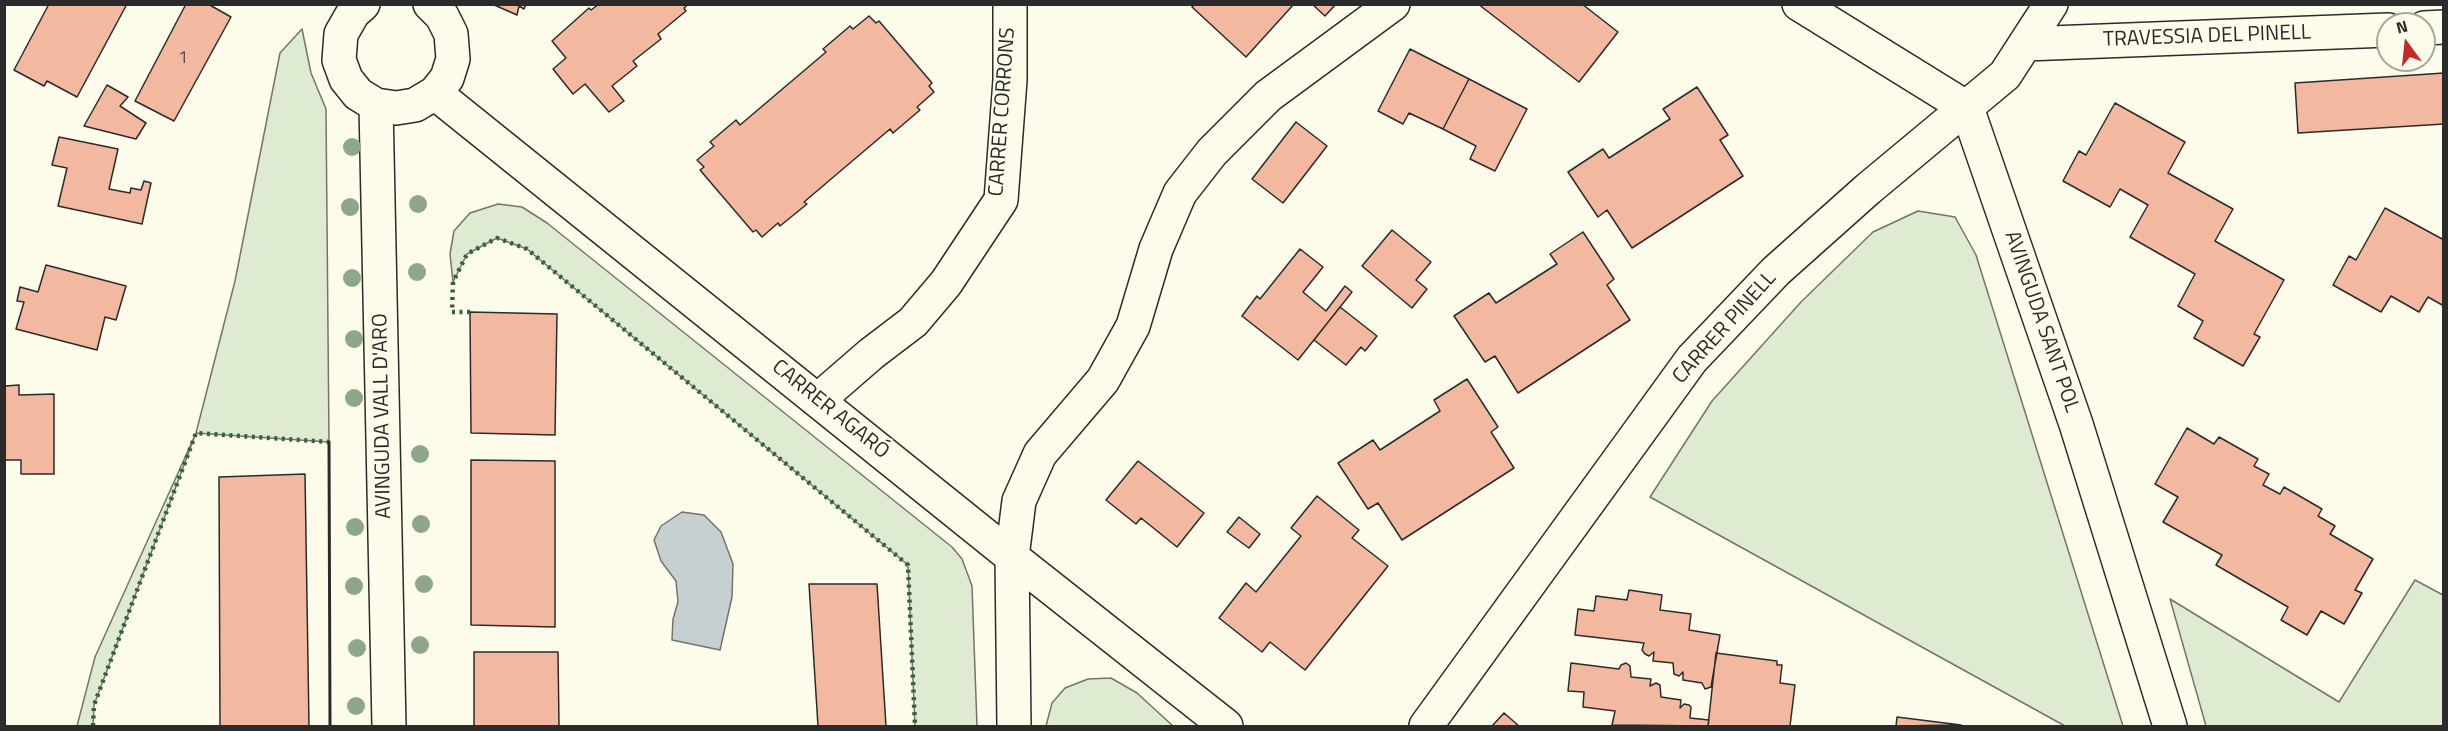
<!DOCTYPE html>
<html>
<head>
<meta charset="utf-8">
<style>
	body { margin:0 }
	#map { position:relative; width:2448px; height:731px; overflow:hidden; background:#fdfbea; font-family:"Titillium Web",sans-serif }
	canvas { display:block }
	.frame { position:absolute; inset:0; border:6px solid #2b2b2b; pointer-events:none }
	.north { position:absolute; left:2376px; top:12px; width:60px; height:60px; box-sizing:border-box; background:#fdfbea; border:2px solid #a9a89e; border-radius:50%; rotate:345deg; font-size:16px; font-weight:700; line-height:24px; text-align:center; color:#2b2b2b }
	.north::after { content:''; display:block; margin:auto; width:21px; height:27px; background:#c62828; clip-path:polygon(50% 0,100% 100%,50% 72%,0 100%) }
</style>
</head>
<body>
<div id="map">
<canvas width="2448" height="731"></canvas>
<div class="frame"></div>
<div class="north">N</div>
</div>
<script>
const context = document.querySelector('canvas').getContext('2d');
context.lineJoin = 'round';
function fillPath(path, color) {
  context.fillStyle = color;
  context.fill(path, 'evenodd');
}
function poly(rows) {
  const path = new Path2D();
  for (const r of rows) {
    path.moveTo(r[0], r[1]);
    for (let i = 2; i < r.length; i += 2) path.lineTo(r[i], r[i + 1]);
  }
  return path;
}
function stroke(path, color, width, dash) {
  context.strokeStyle = color;
  context.lineWidth = width;
  context.lineCap = dash ? 'butt' : 'round';
  context.setLineDash(dash || []);
  context.stroke(path);
}
function write(font, color, halo, rows, align = 'center') {
  context.font = font + ' "Titillium Web",sans-serif';
  context.lineWidth = 4.5;
  context.setLineDash([]);
  context.textBaseline = 'middle';
  context.strokeStyle = halo;
  context.fillStyle = color;
  for (const [text, x, y, turn = 0] of rows) {
    context.save();
    context.translate(x, y);
    context.rotate((+turn || 0) * Math.PI / 180);
    context.textAlign = isNaN(turn) ? turn : align;
    if (halo) context.strokeText(text, 0, 0);
    context.fillText(text, 0, 0);
    context.restore();
  }
}
const green = poly([
	[302,29,311,73,326,109,329,442,196,433,94,705,93,726,77,726,95,657,196,433,235,281,280,53,302,29],
	[498,204,522,207,547,223,952,547,962,559,972,586,977,726,915,726,908,565,527,249,497,238,467,254,453,282,450,254,454,231,470,213,498,204],
	[1918,211,1955,217,1976,255,2123,726,2065,726,1650,497,1712,401,1801,302,1873,232,1918,211],
	[2415,580,2443,595,2443,726,2206,726,2170,599,2339,702,2415,580],
	[1111,678,1137,693,1173,726,1046,726,1052,703,1065,688,1088,679,1111,678]
]);
const water = poly([
	[682,512,704,515,721,532,733,564,732,597,720,650,672,640,673,619,678,602,676,581,661,561,654,540,661,526,682,512]
]);
const building = poly([
	[49,4,127,4,77,97,47,81,44,86,14,70,49,4],
	[186,4,208,4,231,17,174,121,135,101,186,4],
	[492,4,526,4,524,9,519,6,517,15,492,4],
	[599,4,689,4,684,8,686,11,658,34,661,39,633,61,637,66,612,86,624,101,609,112,585,84,573,94,553,69,566,58,552,41,589,8,591,10,599,4],
	[1195,4,1294,4,1246,57,1192,7,1195,4],
	[1312,4,1336,4,1325,16,1312,4],
	[1478,4,1582,4,1618,32,1579,82,1478,4],
	[869,16,876,23,879,21,932,83,929,86,934,92,917,107,920,110,893,133,890,129,804,202,807,204,780,226,778,223,762,237,756,230,753,232,700,170,704,167,697,160,714,146,710,142,736,120,740,125,826,52,823,49,850,26,853,29,869,16],
	[1410,49,1469,79,1443,129,1409,113,1403,124,1378,111,1410,49],
	[2444,73,2444,124,2298,133,2295,83,2444,73],
	[1469,79,1527,109,1495,171,1470,159,1476,146,1443,129,1469,79],
	[107,85,128,97,120,106,146,123,136,139,84,126,107,85],
	[1697,87,1728,135,1720,140,1743,176,1632,248,1607,210,1598,217,1568,172,1603,149,1609,158,1670,119,1663,109,1697,87],
	[2115,103,2185,142,2168,173,2233,209,2215,241,2284,280,2254,334,2260,337,2243,366,2194,338,2203,321,2178,306,2195,274,2130,237,2148,205,2120,189,2110,207,2063,181,2079,151,2086,155,2115,103],
	[1296,122,1327,146,1283,203,1252,179,1296,122],
	[59,137,118,149,109,189,130,193,131,188,141,190,144,181,151,183,142,224,58,206,67,168,52,165,59,137],
	[2385,208,2444,240,2444,306,2428,297,2419,312,2391,296,2381,312,2333,285,2349,256,2356,260,2385,208],
	[1392,230,1431,262,1416,280,1427,289,1412,308,1362,266,1392,230],
	[1583,232,1614,279,1607,285,1630,320,1518,393,1495,356,1485,362,1454,316,1489,293,1496,303,1557,264,1550,254,1583,232],
	[1300,249,1323,267,1303,292,1326,311,1345,286,1352,292,1298,360,1242,316,1257,296,1260,299,1300,249],
	[46,265,126,286,116,320,105,317,97,350,16,329,24,302,17,301,20,287,38,292,46,265],
	[1340,307,1377,336,1365,351,1361,347,1346,365,1314,340,1340,307],
	[470,312,557,314,555,435,471,433,470,312],
	[1467,379,1498,427,1491,432,1514,468,1402,540,1378,503,1368,509,1338,463,1373,440,1380,450,1440,411,1434,400,1467,379],
	[19,385,19,395,54,394,54,474,21,474,21,460,4,460,5,386,19,385],
	[2187,428,2214,444,2219,437,2258,459,2254,466,2269,474,2263,485,2280,494,2284,487,2322,509,2318,516,2335,526,2330,534,2373,559,2355,590,2362,593,2344,624,2321,611,2307,635,2281,620,2288,607,2216,565,2222,555,2163,522,2178,497,2155,484,2187,428],
	[471,460,555,461,555,627,471,625,471,460],
	[1138,461,1204,513,1177,547,1141,518,1136,524,1106,500,1138,461],
	[305,474,309,726,220,726,219,477,305,474],
	[1317,496,1359,530,1352,538,1388,566,1305,670,1270,642,1262,652,1219,618,1246,583,1256,592,1301,536,1291,528,1317,496],
	[1239,517,1260,534,1249,548,1227,532,1239,517],
	[809,584,877,584,886,726,818,726,809,584],
	[1629,590,1662,595,1660,610,1691,614,1689,630,1720,635,1711,687,1705,689,1702,683,1683,680,1683,672,1679,676,1674,674,1673,663,1653,661,1654,652,1649,656,1645,654,1642,650,1644,643,1575,635,1578,609,1594,611,1596,596,1627,600,1629,590],
	[474,652,558,652,559,726,474,726,474,652],
	[1716,653,1777,661,1777,665,1782,665,1780,683,1795,685,1790,726,1708,726,1716,653],
	[1571,663,1619,669,1621,665,1626,663,1630,666,1631,677,1651,679,1650,686,1656,683,1660,685,1661,697,1681,700,1680,708,1684,704,1689,705,1691,707,1690,718,1709,720,1708,726,1612,725,1615,711,1583,707,1584,692,1568,691,1571,663],
	[1504,713,1519,726,1492,726,1504,713],
	[1897,717,1961,725,1896,726,1897,717]
]);
const minor = poly([
	[363,4,353,13,341,34,339,60,346,79,358,94,376,105,396,108,415,105,435,93,447,78,453,59,451,34,442,16,430,4],
	[1799,4,1967,108,2076,424,2170,726],
	[2424,28,2444,27],
	[2025,44,2388,30],
	[435,93,1012,557,1226,726],
	[376,105,389,726],
	[818,400,871,354,913,322,946,283,1001,200,1010,80,1010,4],
	[1014,726,1012,557,1019,501,1040,454,1103,380,1133,326,1156,249,1180,193,1212,152,1268,96,1393,4],
	[1426,726,1692,359,1776,271,1868,189,2005,75,2051,4]
]);
const hedge = poly([
	[470,312,452,312,453,282,467,254,497,238,527,249,908,565,915,726],
	[93,726,94,705,196,433,329,442]
]);
const wall = poly([
	[329,442,330,726]
]);
const trees = [
	[352,147],
	[418,204],
	[350,207],
	[417,272],
	[352,278],
	[354,339],
	[354,398],
	[420,454],
	[421,524],
	[355,527],
	[424,584],
	[354,586],
	[420,645],
	[357,648],
	[356,706]
];
const numberNames = [
	["1",183,59]
];
const streetNames = [
	["TRAVESSIA DEL PINELL",2207,37,-2],
	["CARRER CORRONS",1003,112,-86],
	["AVINGUDA SANT POL",2041,322,71],
	["CARRER PINELL",1725,328,-48],
	["CARRER AGARÓ",830,410,39],
	["AVINGUDA VALL D'ARO",383,416,-91]
];
fillPath(green, '#deebd1');
stroke(green, '#74746e', 1.5);
fillPath(water, '#c7d0d0');
stroke(water, '#74746e', 1.5);
fillPath(building, '#f2b8a0');
stroke(building, '#2b2b2b', 1.5);
stroke(minor, '#2b2b2b', 36);
stroke(minor, '#fdfbea', 33);
stroke(hedge, '#34623c', 4.5, [3, 4.5]);
stroke(wall, '#2b2b2b', 3);
context.fillStyle = '#8ea78a';
for (const [x, y] of trees) {
  context.beginPath();
  context.arc(x, y, 9, 0, 2 * Math.PI);
  context.fill();
}
write('18px', '#5d4e48', null, numberNames);
write('21px', '#2b2b2b', '#fdfbea', streetNames);
</script>
</body>
</html>
